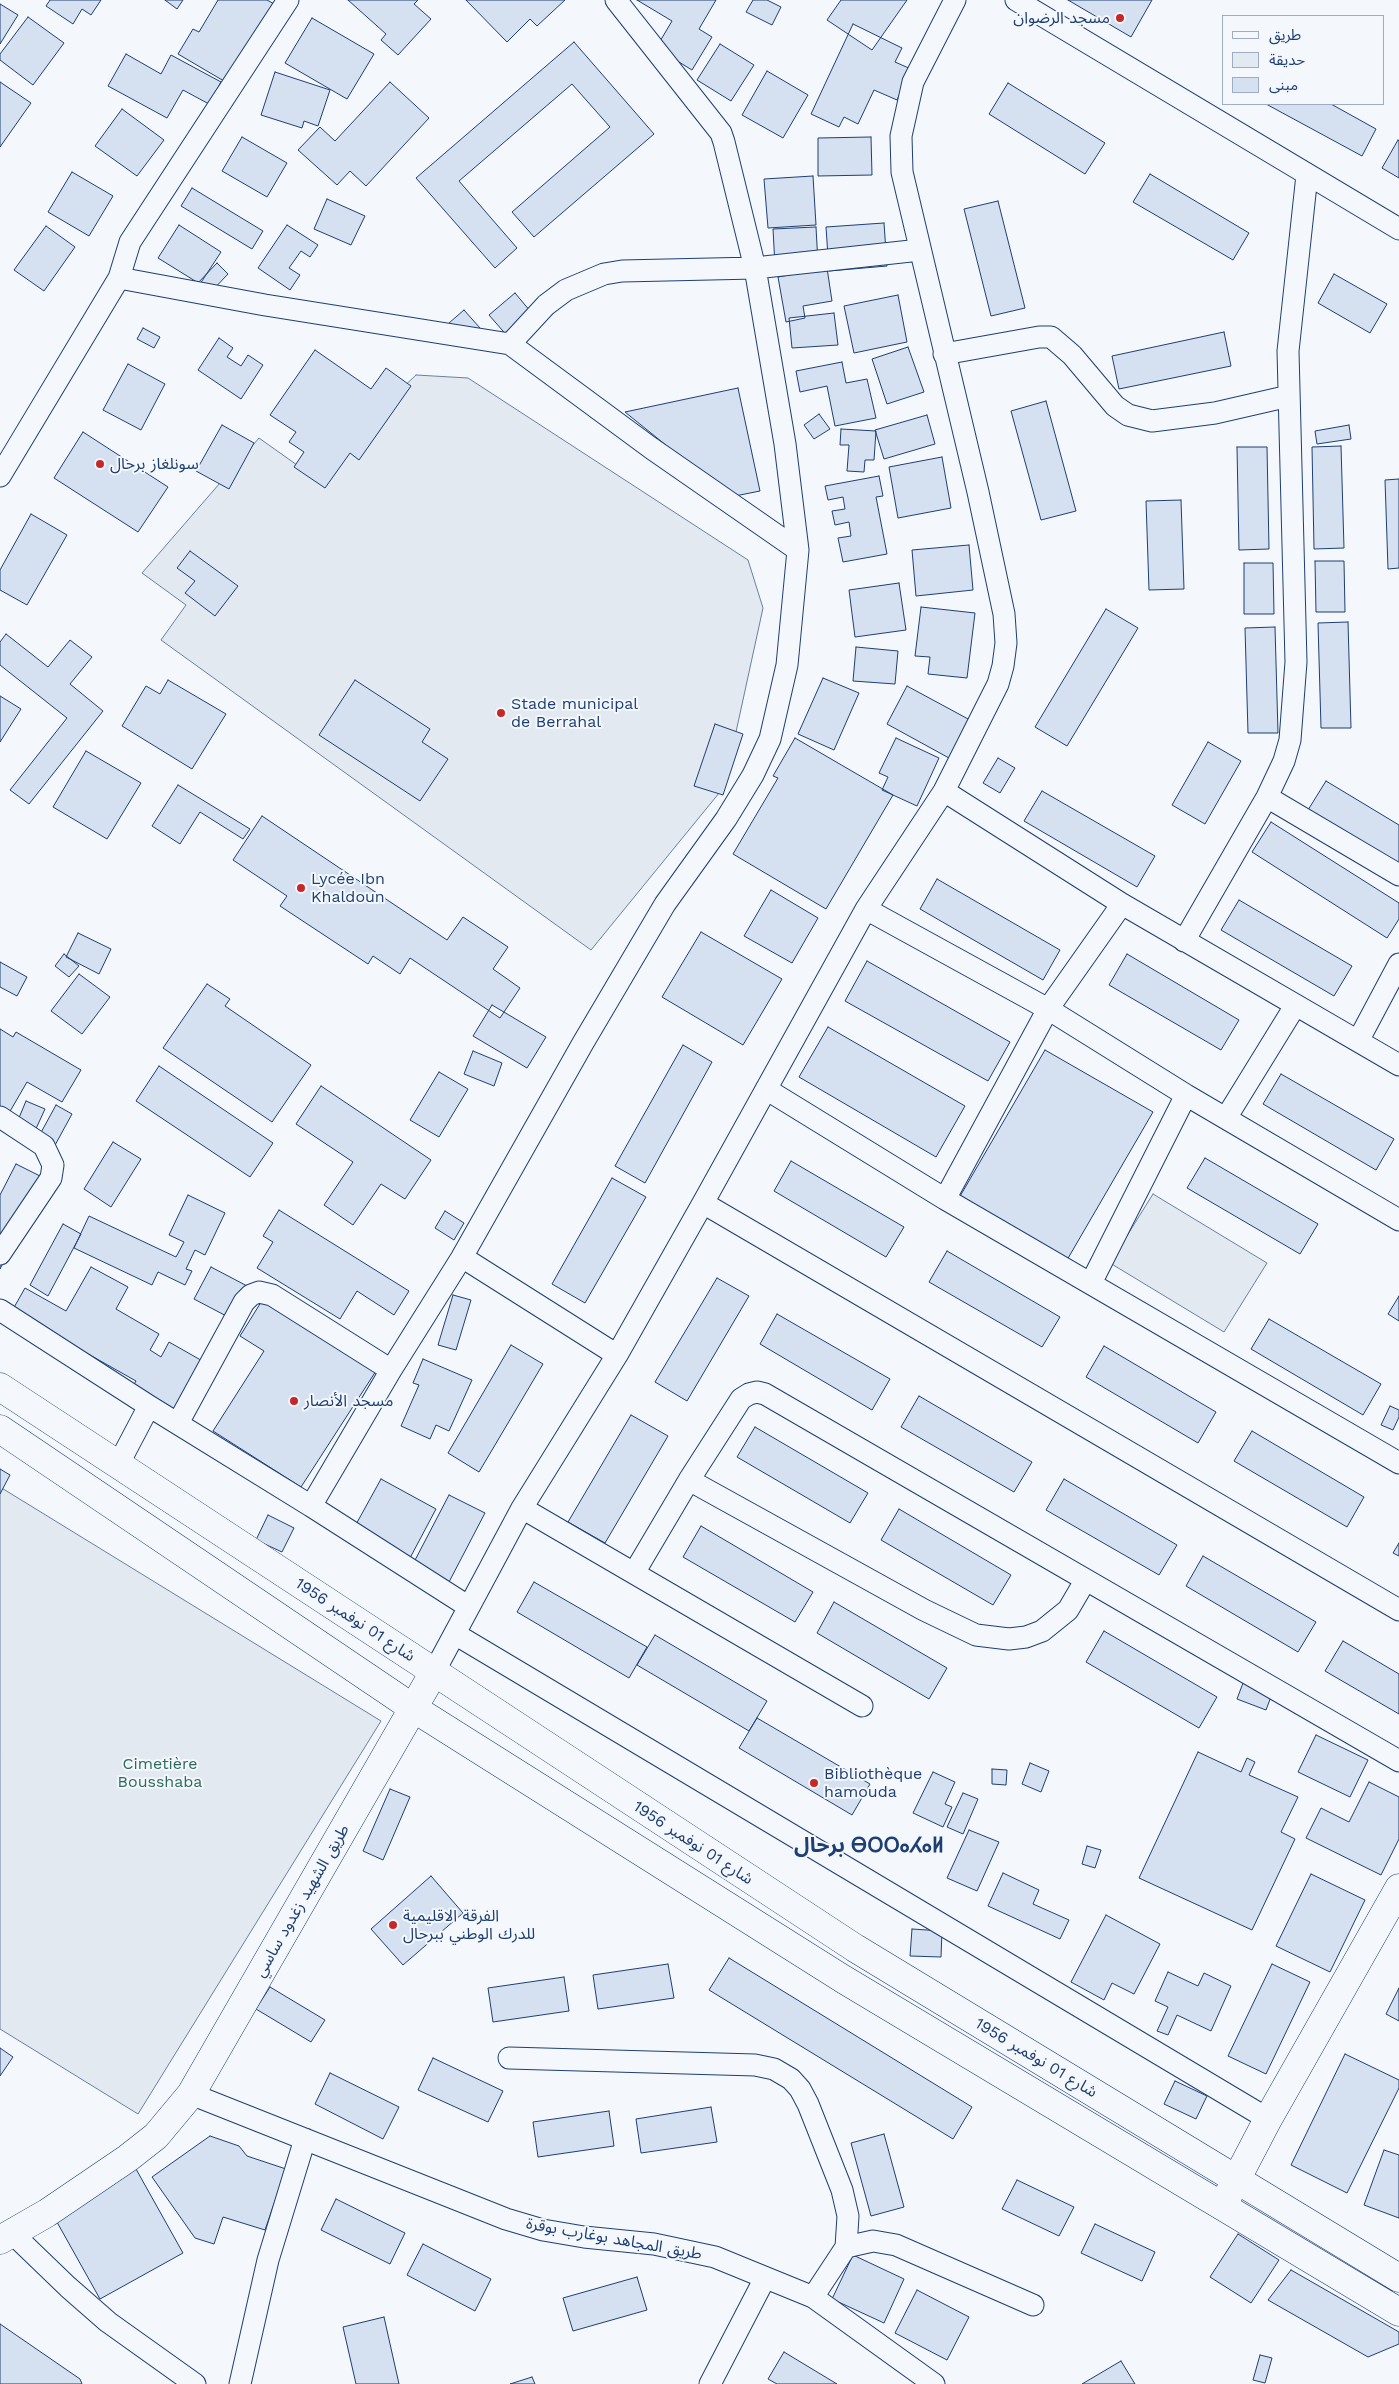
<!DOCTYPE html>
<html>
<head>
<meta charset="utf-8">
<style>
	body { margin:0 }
	#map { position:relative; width:1399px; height:2384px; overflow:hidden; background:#f4f7fb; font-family:"Work Sans","Noto Sans Arabic",sans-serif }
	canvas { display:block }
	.legend { position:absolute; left:1222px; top:15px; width:162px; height:90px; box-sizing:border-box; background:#f4f7fb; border:1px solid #9eadc5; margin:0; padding:6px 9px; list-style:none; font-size:15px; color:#1d3f73 }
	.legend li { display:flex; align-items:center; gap:10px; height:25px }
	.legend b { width:25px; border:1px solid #9eadc5 }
</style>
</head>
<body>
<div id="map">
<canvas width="1399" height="2384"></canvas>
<ul class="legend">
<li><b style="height:6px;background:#f4f7fb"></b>طريق</li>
<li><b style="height:14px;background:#e3e9f0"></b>حديقة</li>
<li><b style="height:14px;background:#d5e0f0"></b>مبنى</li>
</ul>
</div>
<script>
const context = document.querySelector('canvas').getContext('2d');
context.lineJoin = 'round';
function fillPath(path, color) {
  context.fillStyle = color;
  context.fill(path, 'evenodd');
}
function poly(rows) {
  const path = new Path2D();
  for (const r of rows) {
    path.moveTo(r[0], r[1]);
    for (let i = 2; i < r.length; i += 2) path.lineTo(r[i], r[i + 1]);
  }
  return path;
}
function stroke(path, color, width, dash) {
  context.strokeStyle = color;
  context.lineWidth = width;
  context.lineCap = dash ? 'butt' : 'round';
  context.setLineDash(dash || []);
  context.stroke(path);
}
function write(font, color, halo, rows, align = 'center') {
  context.font = font + ' "Work Sans","Noto Sans Arabic","Noto Sans Tifinagh",sans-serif';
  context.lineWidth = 4;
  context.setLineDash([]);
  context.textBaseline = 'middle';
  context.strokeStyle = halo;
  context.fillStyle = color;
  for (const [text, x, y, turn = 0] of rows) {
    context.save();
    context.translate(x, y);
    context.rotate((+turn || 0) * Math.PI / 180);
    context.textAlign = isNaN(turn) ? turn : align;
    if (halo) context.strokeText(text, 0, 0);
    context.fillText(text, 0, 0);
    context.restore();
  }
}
const green = poly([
	[416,375,468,378,748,560,763,608,724,787,591,950,161,640,186,605,142,573,259,438,311,475,416,375],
	[1153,1194,1267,1263,1224,1332,1110,1263,1153,1194],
	[0,1487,381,1721,138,2114,0,2029,0,1487]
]);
const building = poly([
	[50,0,101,0,91,15,82,9,73,24,46,6,50,0],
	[165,0,183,0,177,9,165,0],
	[218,0,267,0,276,5,229,84,178,54,193,29,199,32,218,0],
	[348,0,418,0,414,4,431,19,398,55,381,40,386,34,348,0],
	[466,0,565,0,537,26,530,19,507,42,466,0],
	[637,0,716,0,699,29,712,37,692,70,656,48,672,21,637,0],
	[753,0,767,0,781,7,772,25,746,12,753,0],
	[841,0,907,0,872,50,827,20,841,0],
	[1068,0,1152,0,1131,37,1068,0],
	[0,4,18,15,0,44,0,4],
	[28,17,64,43,33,85,0,60,0,54,28,17],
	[312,18,374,54,347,99,285,63,312,18],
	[853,24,902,48,895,62,911,69,897,100,874,90,858,124,844,117,839,127,811,114,853,24],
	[574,42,654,134,534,237,512,212,610,127,572,84,459,181,517,248,495,268,416,178,574,42],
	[720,44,754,65,731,101,697,80,720,44],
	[126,54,161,74,171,55,221,82,209,104,183,90,167,118,108,86,126,54],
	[767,71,808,95,783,138,742,115,767,71],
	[275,72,330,90,318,126,304,121,302,128,261,115,275,72],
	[0,82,31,103,0,147,0,82],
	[390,82,429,118,366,186,350,171,337,185,298,150,320,127,335,141,390,82],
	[1008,83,1105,143,1085,174,989,114,1008,83],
	[1266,104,1331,104,1376,129,1362,156,1266,104],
	[122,109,164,140,137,176,95,146,122,109],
	[242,137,287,163,267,197,222,171,242,137],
	[871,137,872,175,818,176,818,138,871,137],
	[1398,140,1399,141,1399,178,1382,168,1398,140],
	[72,172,113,196,89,236,48,212,72,172],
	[1150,174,1249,233,1233,260,1133,202,1150,174],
	[813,176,816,225,768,228,764,179,813,176],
	[192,188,263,231,252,249,181,206,192,188],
	[327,199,365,216,351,245,314,229,327,199],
	[998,201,1025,308,991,316,964,209,998,201],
	[884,223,887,266,829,271,826,227,884,223],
	[179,225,221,252,200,284,158,258,179,225],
	[287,225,318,245,310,257,301,251,289,268,300,275,290,290,258,268,287,225],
	[46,226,75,247,44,291,14,270,46,226],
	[816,227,818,263,775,266,773,229,816,227],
	[217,263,228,274,208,295,197,284,217,263],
	[827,268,832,301,803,306,805,318,786,322,778,277,827,268],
	[1334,274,1387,304,1370,333,1318,303,1334,274],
	[515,293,541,324,516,346,489,315,515,293],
	[898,295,907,342,854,353,844,306,898,295],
	[464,310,480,328,465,341,449,323,464,310],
	[834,313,838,345,792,348,789,318,834,313],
	[143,328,160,337,154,348,137,339,143,328],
	[1224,332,1231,366,1119,389,1112,356,1224,332],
	[219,338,233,348,227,357,241,366,248,355,263,365,241,399,198,370,219,338],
	[908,347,924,392,887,404,872,359,908,347],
	[315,350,371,389,386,368,411,386,359,460,350,453,325,488,294,467,304,452,289,442,296,432,270,415,315,350],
	[842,362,846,383,867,379,876,418,835,426,827,386,800,392,796,371,842,362],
	[128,364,165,384,141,430,103,410,128,364],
	[738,388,760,491,730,497,625,412,738,388],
	[1046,401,1076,511,1041,520,1011,411,1046,401],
	[819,414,830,429,814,439,804,425,819,414],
	[927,415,935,444,884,459,875,430,927,415],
	[222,425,254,443,229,489,196,471,222,425],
	[1349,425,1351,439,1317,444,1315,431,1349,425],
	[841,429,876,431,874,460,865,460,864,472,847,471,849,445,840,445,841,429],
	[83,432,168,487,138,532,54,478,83,432],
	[1341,446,1344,548,1314,549,1312,447,1341,446],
	[1237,447,1267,447,1269,549,1239,550,1237,447],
	[942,457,951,508,898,518,889,467,942,457],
	[879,476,883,496,876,497,887,554,843,562,838,538,851,536,849,522,835,525,832,511,845,509,843,497,828,500,825,486,879,476],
	[1399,479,1399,568,1388,569,1385,480,1399,479],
	[1181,500,1184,589,1149,590,1146,501,1181,500],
	[31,514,67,535,27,605,0,590,0,570,31,514],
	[969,545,973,590,916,596,912,550,969,545],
	[190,551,238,586,215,616,185,593,195,581,177,568,190,551],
	[1315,561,1344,561,1345,612,1316,612,1315,561],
	[1244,563,1273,563,1274,614,1244,614,1244,563],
	[899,583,906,630,855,637,849,590,899,583],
	[921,607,975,613,967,678,928,674,930,657,915,656,921,607],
	[1106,609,1138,628,1067,746,1035,727,1106,609],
	[1348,622,1351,728,1321,728,1318,623,1348,622],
	[1275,627,1278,733,1248,733,1245,628,1275,627],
	[6,634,48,667,70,640,92,657,70,684,103,711,29,804,10,790,67,718,0,665,0,642,6,634],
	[856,647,898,651,895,684,853,681,856,647],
	[823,678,859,693,834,750,798,734,823,678],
	[168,680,226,714,192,769,122,726,146,686,160,694,168,680],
	[355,680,430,729,422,742,448,759,420,801,319,735,355,680],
	[907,686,970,720,949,758,887,724,907,686],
	[0,696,21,709,0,742,0,696],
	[715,724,743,734,723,795,694,786,715,724],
	[795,738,893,795,826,909,733,854,778,778,773,776,795,738],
	[896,738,939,758,917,806,882,790,888,777,879,773,896,738],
	[1208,742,1241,761,1205,824,1172,805,1208,742],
	[86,751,141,783,107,839,53,807,86,751],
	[998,758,1015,768,1000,793,983,783,998,758],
	[1326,781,1399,825,1399,866,1308,810,1326,781],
	[178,785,250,829,243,839,200,812,180,844,152,826,178,785],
	[1042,791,1155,856,1137,887,1024,821,1042,791],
	[262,816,447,940,463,917,508,947,493,969,520,988,500,1018,410,958,400,974,373,956,368,964,280,906,287,896,233,860,262,816],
	[1271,822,1399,903,1399,919,1387,938,1252,852,1271,822],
	[937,879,1060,950,1043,980,920,909,937,879],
	[771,890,818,918,792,963,744,936,771,890],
	[1239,900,1352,966,1334,996,1221,930,1239,900],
	[701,932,782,979,743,1045,662,997,701,932],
	[78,933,111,949,99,974,66,957,78,933],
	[64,954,79,966,69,977,55,966,64,954],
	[1127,954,1239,1020,1221,1050,1109,985,1127,954],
	[867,961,1010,1042,988,1081,845,1001,867,961],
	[0,962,27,977,17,996,0,987,0,962],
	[79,974,110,997,82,1034,51,1011,79,974],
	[207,984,230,999,225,1006,311,1065,272,1122,163,1048,207,984],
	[492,1005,546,1037,527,1068,473,1036,492,1005],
	[828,1027,965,1106,936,1157,799,1077,828,1027],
	[0,1029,13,1037,16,1032,81,1070,62,1102,27,1082,5,1120,0,1117,0,1029],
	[683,1045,712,1062,645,1183,615,1166,683,1045],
	[1045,1050,1153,1112,1067,1260,959,1198,1045,1050],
	[473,1051,502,1063,494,1086,464,1074,473,1051],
	[159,1066,273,1143,250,1177,136,1101,159,1066],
	[439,1072,468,1089,439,1137,410,1120,439,1072],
	[1281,1074,1394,1139,1376,1170,1263,1104,1281,1074],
	[321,1086,431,1160,405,1199,381,1184,353,1225,324,1205,353,1162,296,1124,321,1086],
	[26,1101,45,1109,34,1133,16,1125,26,1101],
	[56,1105,72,1114,54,1147,38,1138,56,1105],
	[113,1142,141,1159,111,1207,84,1189,113,1142],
	[1205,1158,1318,1224,1300,1254,1187,1188,1205,1158],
	[791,1161,904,1227,886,1257,774,1191,791,1161],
	[16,1164,46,1179,0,1269,0,1195,16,1164],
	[612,1178,646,1197,585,1303,552,1284,612,1178],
	[188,1195,225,1213,205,1255,195,1250,186,1269,192,1271,185,1285,158,1272,152,1285,74,1248,89,1216,176,1257,184,1242,169,1235,188,1195],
	[279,1210,409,1291,394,1315,357,1291,340,1319,257,1268,273,1242,263,1236,279,1210],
	[445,1211,464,1223,454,1240,435,1228,445,1211],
	[63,1224,81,1234,48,1296,30,1285,63,1224],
	[947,1251,1060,1317,1042,1347,929,1282,947,1251],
	[91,1267,128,1287,116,1309,159,1334,150,1350,161,1357,169,1342,213,1367,183,1421,130,1391,136,1381,12,1311,25,1288,66,1311,91,1267],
	[211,1267,249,1287,232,1319,194,1299,211,1267],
	[717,1278,749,1296,687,1401,655,1382,717,1278],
	[453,1295,471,1300,456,1350,438,1345,453,1295],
	[1399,1296,1399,1321,1388,1314,1399,1296],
	[263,1299,376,1371,301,1487,213,1431,264,1351,240,1336,263,1299],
	[777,1314,890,1379,872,1410,760,1344,777,1314],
	[1269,1319,1381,1384,1363,1415,1251,1349,1269,1319],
	[511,1345,543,1364,479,1472,448,1453,511,1345],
	[1104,1346,1216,1412,1198,1443,1086,1377,1104,1346],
	[423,1359,472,1380,449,1431,436,1425,430,1439,401,1426,419,1385,413,1383,423,1359],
	[919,1396,1032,1462,1014,1492,901,1427,919,1396],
	[1390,1406,1399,1410,1399,1417,1393,1430,1381,1425,1390,1406],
	[631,1415,668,1436,605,1543,568,1522,631,1415],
	[755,1427,868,1493,850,1523,737,1457,755,1427],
	[1252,1431,1364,1497,1347,1527,1234,1461,1252,1431],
	[0,1469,10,1475,0,1494,0,1469],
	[381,1479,436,1509,410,1558,354,1528,381,1479],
	[1064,1479,1177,1545,1159,1575,1046,1510,1064,1479],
	[449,1495,485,1513,449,1582,413,1564,449,1495],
	[899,1509,1011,1575,993,1605,881,1540,899,1509],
	[268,1515,294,1528,282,1552,256,1540,268,1515],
	[701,1526,813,1592,795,1622,683,1557,701,1526],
	[1399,1543,1399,1556,1393,1553,1399,1543],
	[1203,1556,1316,1622,1298,1652,1186,1586,1203,1556],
	[534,1582,647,1647,629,1678,517,1612,534,1582],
	[834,1602,947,1668,929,1699,817,1633,834,1602],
	[1104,1631,1217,1697,1199,1728,1086,1662,1104,1631],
	[655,1635,767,1701,749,1731,637,1665,655,1635],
	[1343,1641,1399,1674,1399,1714,1325,1671,1343,1641],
	[1243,1683,1272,1694,1266,1710,1237,1699,1243,1683],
	[757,1718,870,1784,852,1815,739,1748,757,1718],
	[1316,1735,1368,1760,1350,1797,1298,1772,1316,1735],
	[1198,1752,1241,1772,1247,1758,1255,1762,1249,1775,1298,1797,1281,1832,1295,1839,1252,1930,1139,1878,1198,1752],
	[1030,1763,1049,1771,1041,1792,1022,1784,1030,1763],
	[992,1769,1007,1770,1006,1785,992,1784,992,1769],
	[933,1772,955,1782,945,1804,952,1807,943,1827,913,1813,933,1772],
	[1369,1782,1399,1797,1399,1839,1381,1875,1306,1838,1321,1808,1349,1822,1369,1782],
	[390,1789,410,1797,383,1860,363,1851,390,1789],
	[963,1793,978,1799,963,1834,947,1827,963,1793],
	[969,1830,999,1842,977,1891,947,1878,969,1830],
	[1087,1846,1101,1850,1095,1868,1082,1864,1087,1846],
	[1003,1873,1039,1890,1033,1904,1069,1920,1060,1939,988,1906,1003,1873],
	[1311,1874,1365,1900,1330,1972,1276,1946,1311,1874],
	[431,1876,463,1913,403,1965,371,1929,431,1876],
	[1106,1915,1160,1944,1134,1994,1112,1983,1104,2000,1071,1982,1106,1915],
	[912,1929,942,1931,941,1957,910,1956,912,1929],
	[729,1958,972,2107,953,2139,709,1990,729,1958],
	[668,1964,674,1998,598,2009,593,1975,668,1964],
	[1272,1964,1310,1982,1266,2074,1228,2056,1272,1964],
	[1168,1972,1198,1986,1204,1973,1231,1986,1211,2031,1177,2015,1168,2035,1157,2031,1168,2007,1155,2001,1168,1972],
	[564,1977,569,2011,493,2022,488,1988,564,1977],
	[270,1987,325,2020,311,2042,256,2009,270,1987],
	[1399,1988,1399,2021,1386,2014,1399,1988],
	[0,2048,13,2057,0,2076,0,2048],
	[1345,2054,1399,2080,1399,2088,1347,2193,1291,2165,1345,2054],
	[433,2058,503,2091,488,2122,418,2090,433,2058],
	[330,2073,399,2107,383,2139,315,2104,330,2073],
	[1175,2081,1207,2096,1196,2119,1164,2104,1175,2081],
	[711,2107,717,2142,641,2153,636,2119,711,2107],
	[609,2111,614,2146,538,2157,533,2122,609,2111],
	[884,2134,904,2207,871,2216,851,2143,884,2134],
	[210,2136,239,2146,247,2156,286,2169,265,2230,223,2217,214,2244,195,2238,152,2177,210,2136],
	[1384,2150,1399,2155,1399,2218,1364,2205,1384,2150],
	[136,2169,183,2253,100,2299,53,2215,136,2169],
	[1017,2180,1074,2207,1059,2236,1002,2209,1017,2180],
	[336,2199,405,2233,390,2264,321,2230,336,2199],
	[1095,2224,1155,2252,1142,2281,1081,2253,1095,2224],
	[1238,2234,1279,2260,1251,2303,1210,2277,1238,2234],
	[423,2244,491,2279,475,2311,407,2275,423,2244],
	[853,2255,904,2279,884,2323,832,2299,853,2255],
	[1291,2270,1399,2332,1399,2344,1368,2357,1268,2300,1291,2270],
	[637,2277,647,2310,573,2331,563,2298,637,2277],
	[917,2290,969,2317,947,2360,895,2333,917,2290],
	[384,2317,399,2384,356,2384,343,2327,384,2317],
	[0,2324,80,2379,82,2384,0,2384,0,2324],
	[784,2352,837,2384,777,2384,768,2379,784,2352],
	[1260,2355,1272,2358,1265,2383,1253,2380,1260,2355],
	[1121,2361,1135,2384,1082,2384,1121,2361],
	[532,2377,535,2384,510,2384,532,2377]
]);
const street = poly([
	[616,0,721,133,724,142,755,268,785,444,798,550],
	[1016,0,1399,229],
	[510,344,546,305,566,290,604,274,622,271,755,268,920,250],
	[944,354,1039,337,1051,337,1072,355,1115,406,1128,415,1152,421,1215,413,1289,396],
	[0,476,119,278,130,242,288,0],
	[944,791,1122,904,1399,1065],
	[1267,797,1399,875],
	[866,909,1048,1009,1186,1095,1399,1220],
	[1184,941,1267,797,1284,761,1290,740,1296,662,1288,351,1307,175],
	[1358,1041,1399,964],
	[766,1089,945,1199,1399,1463],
	[0,1117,44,1146,53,1165,51,1178,0,1254],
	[1226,1118,1295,1006],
	[945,1199,1048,1009,1122,904],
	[703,1203,1399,1610],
	[462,1257,617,1355],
	[1091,1283,1186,1095],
	[0,1310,149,1406,311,1506,391,1370,462,1257,583,1043,665,904,726,819,753,775,770,739,787,665,798,550,651,448,510,344,265,305,119,278],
	[178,1423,244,1302,251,1295,259,1292,272,1295,391,1370],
	[118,1465,149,1406],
	[689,1480,924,1610,976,1635,1009,1639,1026,1637,1042,1631,1068,1610,1085,1581],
	[311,1506,469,1607,434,1672],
	[522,1508,862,1706],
	[634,1573,689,1480,741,1399,749,1394,757,1392,765,1394,1399,1761],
	[469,1607,522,1508,617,1355,703,1203,866,909,944,791,998,684,1003,666,1006,643,1004,614,978,492,902,172,901,136,913,82,955,0],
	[455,1634,1268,2119],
	[509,2058,755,2065,774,2069,791,2079,800,2089,808,2104,842,2190,848,2216,846,2247,813,2297],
	[191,2094,506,2219,543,2230,584,2237,654,2244,715,2257,813,2297,934,2384],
	[13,2234,68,2287,108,2322,195,2384],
	[846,2247,873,2241,896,2245,1033,2305],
	[240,2384,268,2260,305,2139],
	[710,2384,765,2278]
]);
const secondary = poly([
	[1223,2205,1268,2119,1399,1888],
	[0,2240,47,2213,128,2158,156,2136,191,2094,434,1672]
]);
const primary = poly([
	[0,1387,855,1948,1399,2278],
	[0,1429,413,1708,843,1979,1399,2312]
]);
const markers = [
	[1120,18,5,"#c62828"],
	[100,464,5,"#c62828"],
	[501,713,5,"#c62828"],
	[301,888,5,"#c62828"],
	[294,1401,5,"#c62828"],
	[814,1783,5,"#c62828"],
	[393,1925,5,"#c62828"]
];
const poiNames = [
	["مسجد الرضوان",1110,18,"right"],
	["سونلغاز برحال",110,464],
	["Stade municipal",511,704],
	["de Berrahal",511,722],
	["Lycée Ibn",311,879],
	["Khaldoun",311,897],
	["مسجد الأنصار",304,1401],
	["Bibliothèque",824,1774],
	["hamouda",824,1792],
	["الفرقة الاقليمية",403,1916],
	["للدرك الوطني ببرحال",403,1934]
];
const streetNames = [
	["شارع 01 نوفمبر 1956",355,1620,33],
	["شارع 01 نوفمبر 1956",693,1843,33],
	["طريق الشهيد زغدود ساسي",302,1901,-60],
	["شارع 01 نوفمبر 1956",1036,2058,31],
	["طريق المجاهد بوغارب بوقرة",614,2239,10]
];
const parkNames = [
	["Cimetière",160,1764],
	["Bousshaba",160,1782]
];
const districtNames = [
	["برحال ⴱⵔⵔⴰⵃⴰⵍ",869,1846]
];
fillPath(green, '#e3e9f0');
stroke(green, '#687fa3', 1);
fillPath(building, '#d5e0f0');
stroke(building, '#1d3f73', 1);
stroke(street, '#1d3f73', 23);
stroke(secondary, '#1d3f73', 29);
stroke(primary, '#1d3f73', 29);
stroke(street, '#f4f7fb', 21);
stroke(secondary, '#f4f7fb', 28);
stroke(primary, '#f4f7fb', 28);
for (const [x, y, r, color] of markers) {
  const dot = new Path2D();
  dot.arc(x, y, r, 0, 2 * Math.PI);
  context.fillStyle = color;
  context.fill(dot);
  stroke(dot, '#f4f7fb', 2);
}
write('16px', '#1d3f73', '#f4f7fb', poiNames, 'left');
write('16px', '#1d3f73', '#f4f7fb', streetNames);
write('16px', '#2c6c60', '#f4f7fb', parkNames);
write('bold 21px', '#1d3f73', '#f4f7fb', districtNames);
</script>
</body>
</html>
